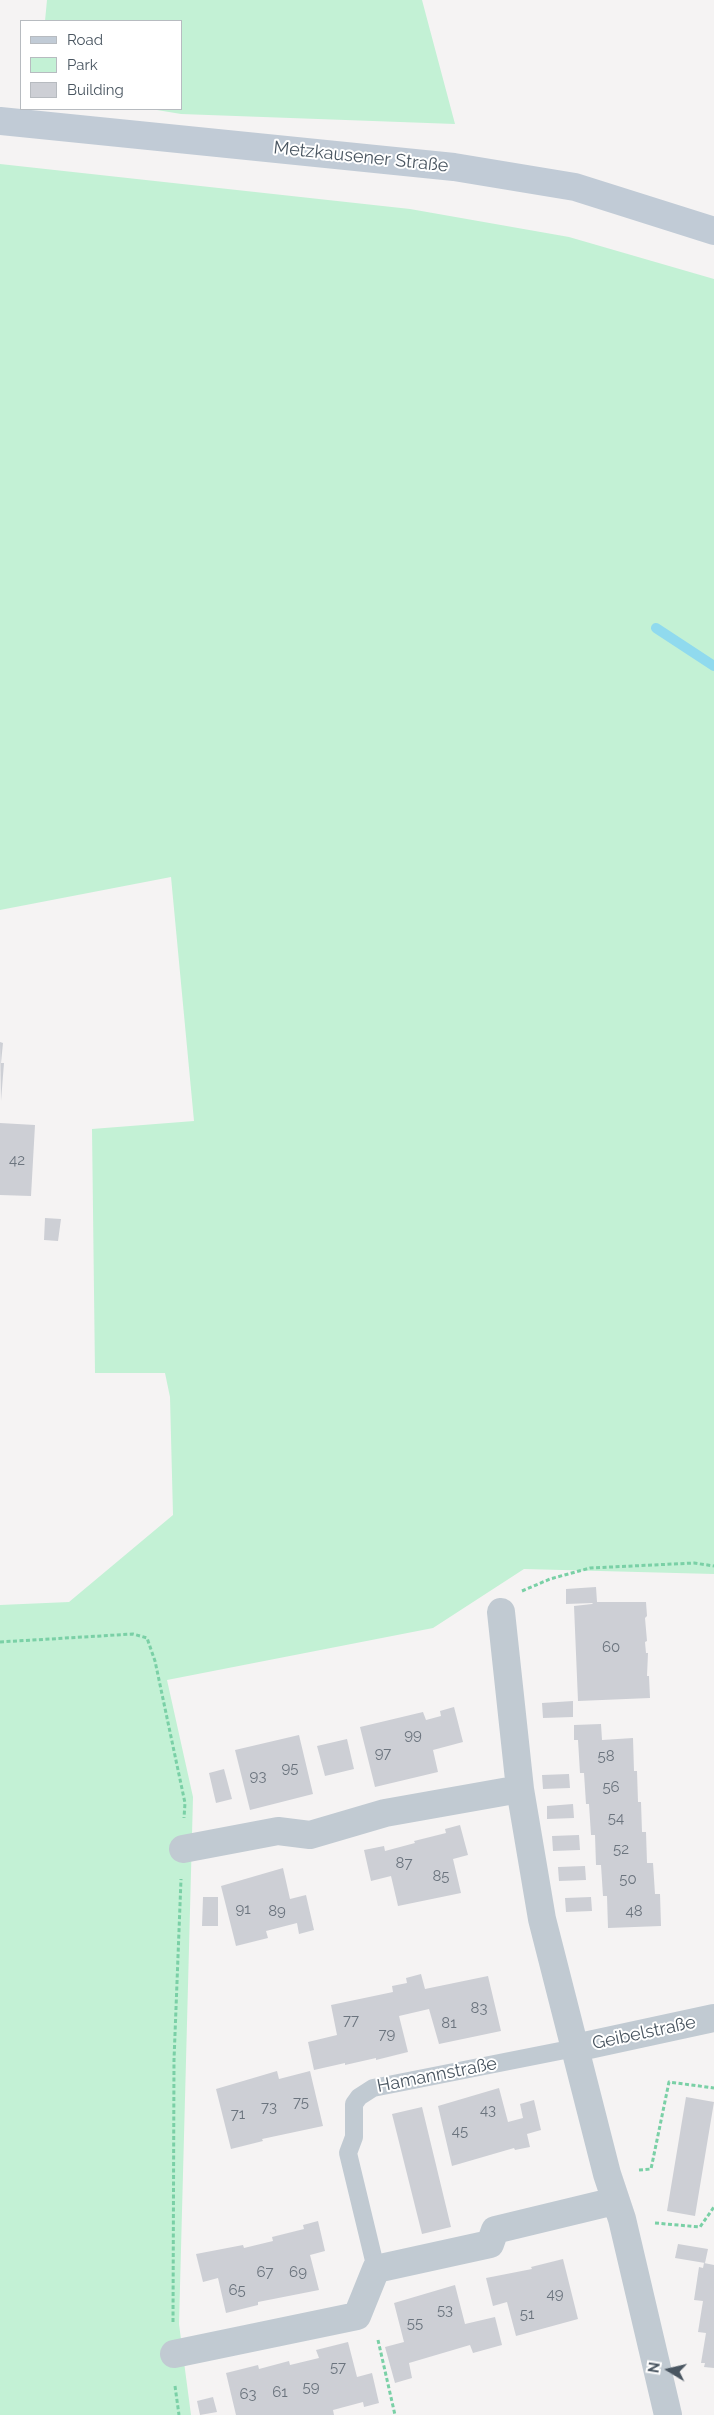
<!DOCTYPE html>
<html>
<head>
<meta charset="utf-8">
<style>
	body { margin:0 }
	#map { position:relative; width:714px; height:2415px; overflow:hidden; background:#f5f3f3; font-family:Raleway,sans-serif }
	canvas { display:block }
	.legend { position:absolute; left:20px; top:20px; width:162px; height:90px; box-sizing:border-box; background:#fff; border:1px solid #b7bbc0; margin:0; padding:6px 9px; list-style:none; font-size:15px; color:#4a5661 }
	.legend li { display:flex; align-items:center; gap:10px; height:25px }
	.legend b { width:25px; border:1px solid #b7bbc0 }
	.north { position:absolute; left:644px; top:2345px; width:50px; height:50px; -webkit-text-stroke:4px #fff; paint-order:stroke; rotate:279deg; font-size:14px; font-weight:700; line-height:20px; text-align:center; color:#4a5661 }
	.north::after { content:''; display:block; margin:auto; width:18px; height:22px; background:#4a5661; clip-path:polygon(50% 0,100% 100%,50% 72%,0 100%) }
</style>
</head>
<body>
<div id="map">
<canvas width="714" height="2415"></canvas>
<ul class="legend">
<li><b style="height:6px;background:#c1cbd6"></b>Road</li>
<li><b style="height:14px;background:#c3f1d5"></b>Park</li>
<li><b style="height:14px;background:#cdcfd5"></b>Building</li>
</ul>
<div class="north">N</div>
</div>
<script>
const context = document.querySelector('canvas').getContext('2d');
context.lineJoin = 'round';
function fillPath(path, color) {
  context.fillStyle = color;
  context.fill(path, 'evenodd');
}
function poly(rows) {
  const path = new Path2D();
  for (const r of rows) {
    path.moveTo(r[0], r[1]);
    for (let i = 2; i < r.length; i += 2) path.lineTo(r[i], r[i + 1]);
  }
  return path;
}
function stroke(path, color, width, dash) {
  context.strokeStyle = color;
  context.lineWidth = width;
  context.lineCap = dash ? 'butt' : 'round';
  context.setLineDash(dash || []);
  context.stroke(path);
}
function write(font, color, halo, rows, align = 'center') {
  context.font = font + ' Raleway,sans-serif';
  context.lineWidth = 4;
  context.setLineDash([]);
  context.textBaseline = 'middle';
  context.strokeStyle = halo;
  context.fillStyle = color;
  for (const [text, x, y, turn = 0] of rows) {
    context.save();
    context.translate(x, y);
    context.rotate((+turn || 0) * Math.PI / 180);
    context.textAlign = isNaN(turn) ? turn : align;
    if (halo) context.strokeText(text, 0, 0);
    context.fillText(text, 0, 0);
    context.restore();
  }
}
const green = poly([
	[47,0,422,0,455,124,181,114,151,109,181,109,181,21,45,21],
	[0,164,410,209,569,237,714,279,714,1574,524,1569,433,1628,167,1680,193,1797,179,2324,191,2415,0,2415,0,1605,69,1602,173,1515,170,1397,165,1373,95,1373,92,1129,194,1121,171,877,0,910]
]);
const stream = poly([
	[656,628,714,666]
]);
const building = poly([
	[0,1042,3,1043,1,1063,4,1063,1,1101],
	[0,1123,35,1125,31,1196,0,1195],
	[45,1218,61,1219,58,1241,44,1240],
	[596,1587,597,1602,646,1602,647,1616,645,1618,647,1641,645,1642,646,1653,648,1653,647,1676,649,1676,650,1698,578,1701,574,1606,592,1604,593,1603,566,1604,566,1589],
	[573,1701,573,1717,543,1718,542,1703],
	[454,1707,463,1742,433,1750,438,1772,375,1787,360,1727,423,1712,426,1720,441,1716,440,1711],
	[601,1724,602,1740,633,1738,634,1771,637,1771,638,1802,641,1802,642,1832,646,1832,647,1863,653,1863,655,1894,660,1894,661,1926,608,1928,607,1896,603,1896,601,1865,596,1865,595,1835,591,1835,589,1804,586,1804,584,1773,580,1773,578,1740,574,1740,574,1725],
	[299,1735,313,1794,250,1810,235,1750],
	[347,1739,354,1769,325,1776,317,1746],
	[224,1769,232,1799,216,1803,209,1773],
	[569,1774,570,1788,543,1789,542,1775],
	[573,1804,574,1818,547,1819,547,1806],
	[460,1825,468,1855,453,1859,461,1893,398,1906,391,1876,371,1881,364,1850,384,1846,385,1851,415,1843,414,1841,446,1833,445,1829],
	[579,1835,580,1850,553,1851,552,1836],
	[585,1866,586,1880,559,1881,558,1867],
	[283,1868,290,1899,306,1895,314,1930,299,1934,297,1923,266,1931,268,1938,236,1946,221,1886],
	[203,1897,218,1897,218,1926,202,1926],
	[591,1897,592,1911,566,1912,565,1898],
	[421,1974,425,1989,488,1976,501,2031,439,2044,429,2009,399,2016,408,2052,376,2060,376,2058,345,2065,345,2063,314,2070,308,2042,337,2035,331,2005,393,1992,392,1986,407,1983,406,1978],
	[277,2071,279,2079,310,2071,323,2126,262,2139,263,2141,231,2149,216,2089],
	[499,2088,508,2122,523,2118,520,2104,534,2100,541,2130,527,2134,530,2147,515,2150,514,2148,452,2166,438,2106],
	[686,2097,714,2102,695,2216,667,2211],
	[422,2107,451,2227,422,2234,392,2114],
	[318,2221,325,2251,310,2255,319,2290,258,2302,258,2305,226,2313,218,2278,203,2282,196,2254,243,2245,244,2248,273,2241,272,2237,304,2229,303,2225],
	[678,2244,708,2249,705,2263,675,2258],
	[563,2259,578,2319,516,2336,507,2302,493,2306,486,2278,532,2269,531,2267],
	[704,2263,714,2265,714,2368,704,2367,705,2363,701,2363,706,2333,698,2332,703,2301,694,2300,699,2267,703,2268],
	[455,2285,465,2324,495,2317,502,2345,473,2353,470,2345,409,2363,412,2378,395,2383,385,2347,404,2342,394,2303],
	[348,2342,357,2377,372,2373,379,2403,364,2407,363,2402,333,2410,334,2415,236,2415,226,2373,258,2365,259,2369,289,2361,290,2365,319,2358,316,2350],
	[213,2397,217,2412,200,2415,197,2401]
]);
const path = poly([
	[522,1591,550,1579,590,1568,694,1563,714,1566],
	[0,1642,133,1634,147,1638,155,1661,185,1803,184,1818],
	[639,2170,651,2169,669,2082,714,2088],
	[655,2223,700,2227,714,2207],
	[173,2322,174,2060,181,1879],
	[378,2340,395,2415],
	[175,2386,179,2415]
]);
const service = poly([
	[376,2269,348,2153,354,2137,354,2104,359,2097,373,2088,575,2048]
]);
const minor = poly([
	[501,1612,520,1789,542,1919,607,2174,622,2219,668,2415],
	[183,1849,278,1831,310,1835,385,1813,520,1789],
	[575,2048,714,2018],
	[174,2354,357,2316,376,2269,490,2244,495,2230,615,2201]
]);
const secondary = poly([
	[0,121,454,167,575,187,714,231]
]);
const numberNames = [
	["42",17,1160],
	["60",611,1647],
	["99",413,1735],
	["97",383,1753],
	["58",606,1756],
	["95",290,1768],
	["93",258,1776],
	["56",611,1787],
	["54",616,1818],
	["52",621,1849],
	["87",404,1863],
	["85",441,1876],
	["50",628,1879],
	["91",243,1909],
	["89",277,1911],
	["48",634,1911],
	["83",479,2008],
	["77",351,2020],
	["81",449,2023],
	["79",387,2034],
	["75",301,2102],
	["73",269,2107],
	["43",488,2110],
	["71",238,2114],
	["45",460,2131],
	["67",265,2272],
	["69",298,2272],
	["65",237,2290],
	["49",555,2294],
	["53",445,2310],
	["51",527,2314],
	["55",415,2323],
	["57",338,2367],
	["59",311,2387],
	["61",280,2392],
	["63",248,2394]
];
const streetNames = [
	["Metzkausener Straße",361,157,6],
	["Geibelstraße",644,2033,-12],
	["Hamannstraße",437,2075,-11]
];
fillPath(green, '#c3f1d5');
stroke(stream, '#90daee', 10);
fillPath(building, '#cdcfd5');
stroke(path, '#7ad0a6', 3, [4, 2.5]);
stroke(service, '#c1cad2', 18);
stroke(minor, '#c1cad2', 28);
stroke(secondary, '#c1cbd6', 28);
write('15px', '#6b747e', null, numberNames);
write('18px', '#4a5661', '#fff', streetNames);
</script>
</body>
</html>
